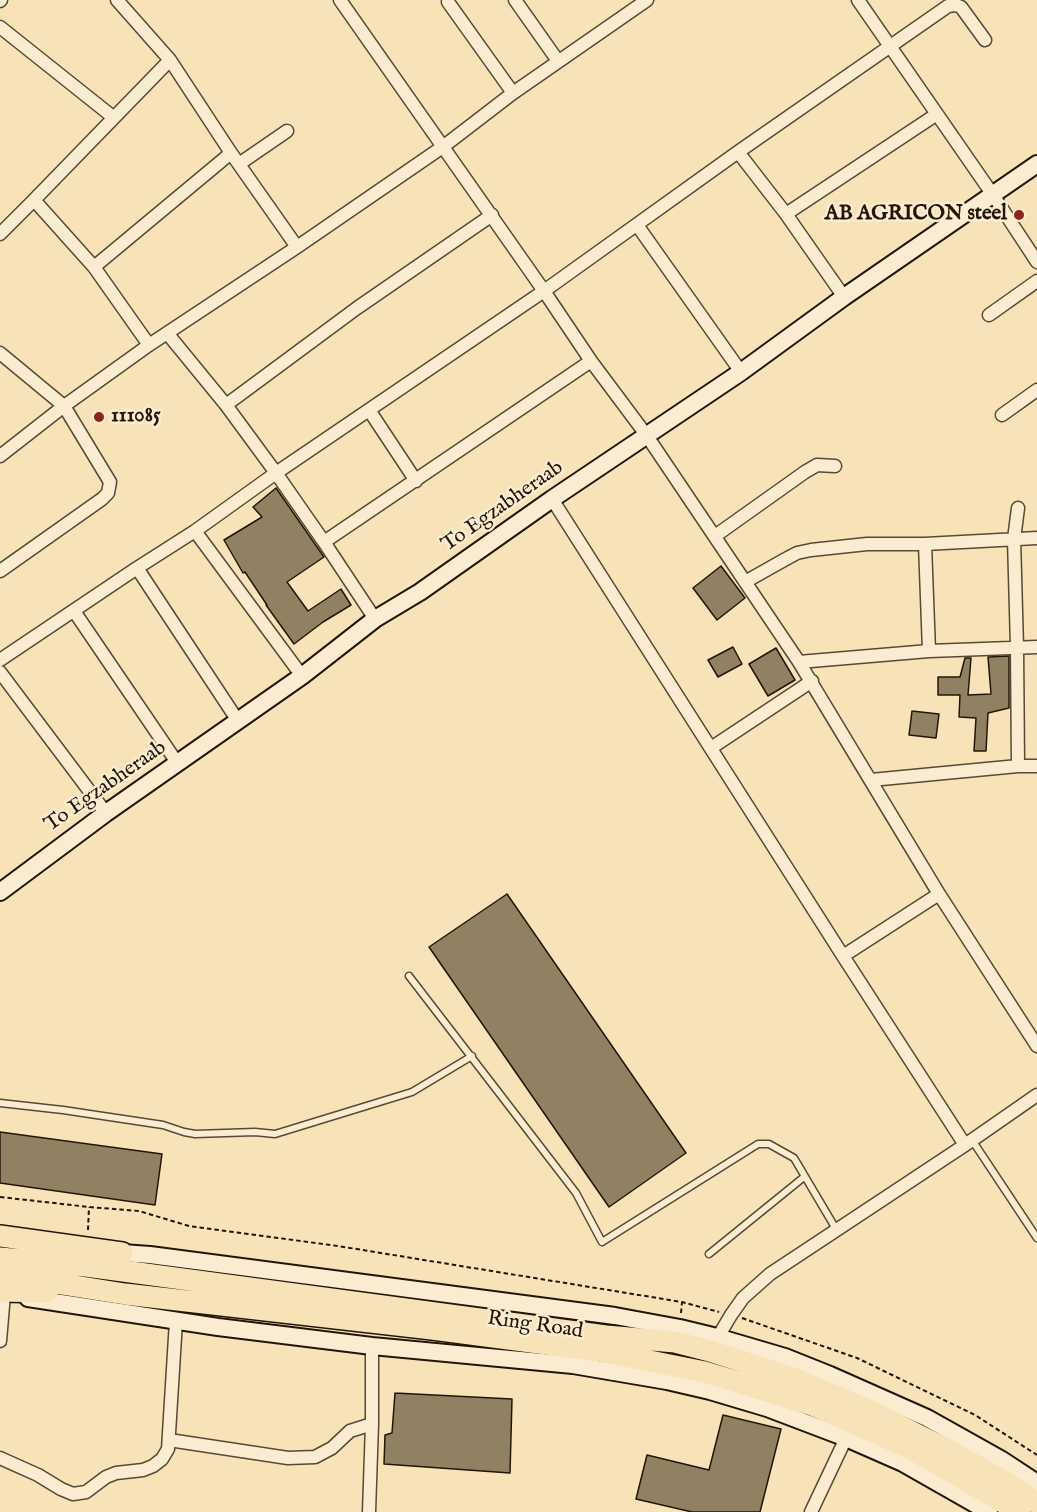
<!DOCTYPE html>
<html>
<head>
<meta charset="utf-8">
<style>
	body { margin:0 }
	canvas { display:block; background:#f8e2b7 }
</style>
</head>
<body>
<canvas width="1037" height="1512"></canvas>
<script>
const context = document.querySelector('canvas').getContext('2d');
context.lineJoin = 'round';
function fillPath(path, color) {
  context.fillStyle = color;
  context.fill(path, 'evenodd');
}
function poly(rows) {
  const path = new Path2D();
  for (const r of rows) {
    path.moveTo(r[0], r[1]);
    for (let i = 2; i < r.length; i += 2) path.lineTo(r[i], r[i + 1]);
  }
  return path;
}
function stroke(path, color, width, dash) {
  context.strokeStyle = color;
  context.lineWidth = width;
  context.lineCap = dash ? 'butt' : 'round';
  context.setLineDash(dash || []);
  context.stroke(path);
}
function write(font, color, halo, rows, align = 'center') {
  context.font = font + ' "IM FELL English",serif';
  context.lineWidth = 5;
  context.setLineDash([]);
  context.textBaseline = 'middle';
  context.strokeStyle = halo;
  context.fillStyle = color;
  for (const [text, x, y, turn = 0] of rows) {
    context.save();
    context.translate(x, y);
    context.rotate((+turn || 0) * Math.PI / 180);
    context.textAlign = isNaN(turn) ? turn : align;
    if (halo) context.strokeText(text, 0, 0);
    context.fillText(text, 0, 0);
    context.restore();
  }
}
const building = poly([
	[276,488,324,557,287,582,308,611,341,589,351,605,323,622,294,644,266,605,267,605,245,572,243,573,224,540,262,517,253,507,276,488],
	[721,566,745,598,717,620,693,588,721,566],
	[733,647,742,664,718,677,708,660,733,647],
	[776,648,795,680,768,696,749,664,776,648],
	[1009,656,1009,708,988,713,986,751,974,751,976,718,959,717,960,695,938,695,938,677,960,677,965,658,971,658,968,695,991,694,988,657,1009,656],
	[912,711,939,714,936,738,909,735,912,711],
	[507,894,686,1153,609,1207,429,947,507,894],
	[0,1132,162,1154,155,1205,0,1183,0,1132],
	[395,1393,512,1399,510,1473,384,1464,385,1435,392,1433,395,1393],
	[723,1415,781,1429,760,1512,692,1512,636,1499,647,1455,709,1470,723,1415]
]);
const path = poly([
	[0,1197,89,1207,139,1211,189,1226,338,1246,682,1302,719,1312],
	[88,1230,89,1207],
	[681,1313,682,1302],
	[742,1318,857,1358,975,1415,1037,1455]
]);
const lane = poly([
	[409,976,576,1193,602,1242,758,1144,769,1144,794,1158,836,1229],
	[0,1103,63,1110,163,1125,184,1132,195,1134,255,1132,275,1134,412,1092,472,1056],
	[972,1140,1037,1238],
	[709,1254,804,1177]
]);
const street = poly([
	[117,0,170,60],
	[515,0,558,61],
	[858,0,993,195,1037,262],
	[0,1,1,0],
	[448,2,513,93],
	[0,27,113,117],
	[985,40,961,7,956,5,948,6,738,152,544,291,591,361,647,436,799,662,939,894,1037,1046],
	[738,152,786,214,844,297],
	[239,164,287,131],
	[786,214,937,114],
	[637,225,741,372],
	[0,234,34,200],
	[94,267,231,153],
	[989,315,1037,281],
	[167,333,226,405,276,473,324,542,375,619],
	[149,345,94,267,34,200,170,60,231,153,297,247],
	[0,353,64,406,110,482,108,493,102,499,0,571],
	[226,405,357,308,492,215],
	[369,410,416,481],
	[1002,415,1037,390],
	[0,456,64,406,149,345,297,247,444,146,513,93,647,0],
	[552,499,843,956,965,1145,1037,1095],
	[195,531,302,676],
	[715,536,805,472,817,465,835,466],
	[324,542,591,361],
	[925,544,929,651],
	[137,568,238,721],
	[745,582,784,560,797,553,811,550,867,544,925,544,1037,538],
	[74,611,178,764],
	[0,660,137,568,195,531,276,473,544,291,340,0],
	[799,662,929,651,1037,647],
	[0,672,106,813],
	[711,748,812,681],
	[1018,766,1017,647,1014,539,1018,508],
	[871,780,1018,766,1037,766],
	[843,956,939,894],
	[0,1341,4,1294],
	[715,1342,731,1315,743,1298,770,1274,965,1145],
	[169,1440,288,1458,315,1457,332,1448,350,1431,372,1424],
	[0,1458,38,1475,61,1489,73,1494,86,1492,106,1477,116,1473,143,1470,153,1466,162,1459,168,1449,176,1321],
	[369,1512,372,1424,372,1346],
	[811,1512,846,1438]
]);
const secondary = poly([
	[0,892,106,813,302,676,375,619,420,592,552,499,741,372,844,297,1037,164],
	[122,1253,150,1255,615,1316,680,1328,717,1337,785,1357,830,1375,927,1418,1002,1460,1037,1483],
	[28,1298,218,1327,372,1346,573,1365,667,1381,710,1391,767,1408,846,1438,903,1463,989,1512]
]);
const highway = poly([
	[0,1236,122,1253],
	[0,1258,86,1266,606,1336,675,1342,710,1351,793,1378,873,1412,952,1452,1009,1484,1037,1503],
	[0,1274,125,1294,432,1329,600,1351,705,1372,812,1405,909,1448,1020,1512],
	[0,1291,47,1292]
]);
const markers = [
	[1019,215,6,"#8f2418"],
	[99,417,6,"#8f2418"]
];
const poiNames = [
	["AB AGRICON steel",1007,215],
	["111085",111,417,"left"]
];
const streetNames = [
	["To Egzabheraab",503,507,-35],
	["To Egzabheraab",106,787,-35],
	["Ring Road",535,1326,8]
];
fillPath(building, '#918163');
stroke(building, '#211709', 1.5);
stroke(lane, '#574a34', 9);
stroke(street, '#574a34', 15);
stroke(secondary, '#211709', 20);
stroke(highway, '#211709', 24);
stroke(path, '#211709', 2, [4.5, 3]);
stroke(lane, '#faecd0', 6);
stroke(street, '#faecd0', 12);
stroke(secondary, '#faecd0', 16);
stroke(highway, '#f8e2b7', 21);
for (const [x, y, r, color] of markers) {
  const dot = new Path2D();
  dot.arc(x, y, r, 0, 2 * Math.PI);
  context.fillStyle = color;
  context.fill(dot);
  stroke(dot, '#faecd0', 2);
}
write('bold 21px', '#211709', '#faecd0', poiNames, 'right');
write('21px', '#211709', '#faecd0', streetNames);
</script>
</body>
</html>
